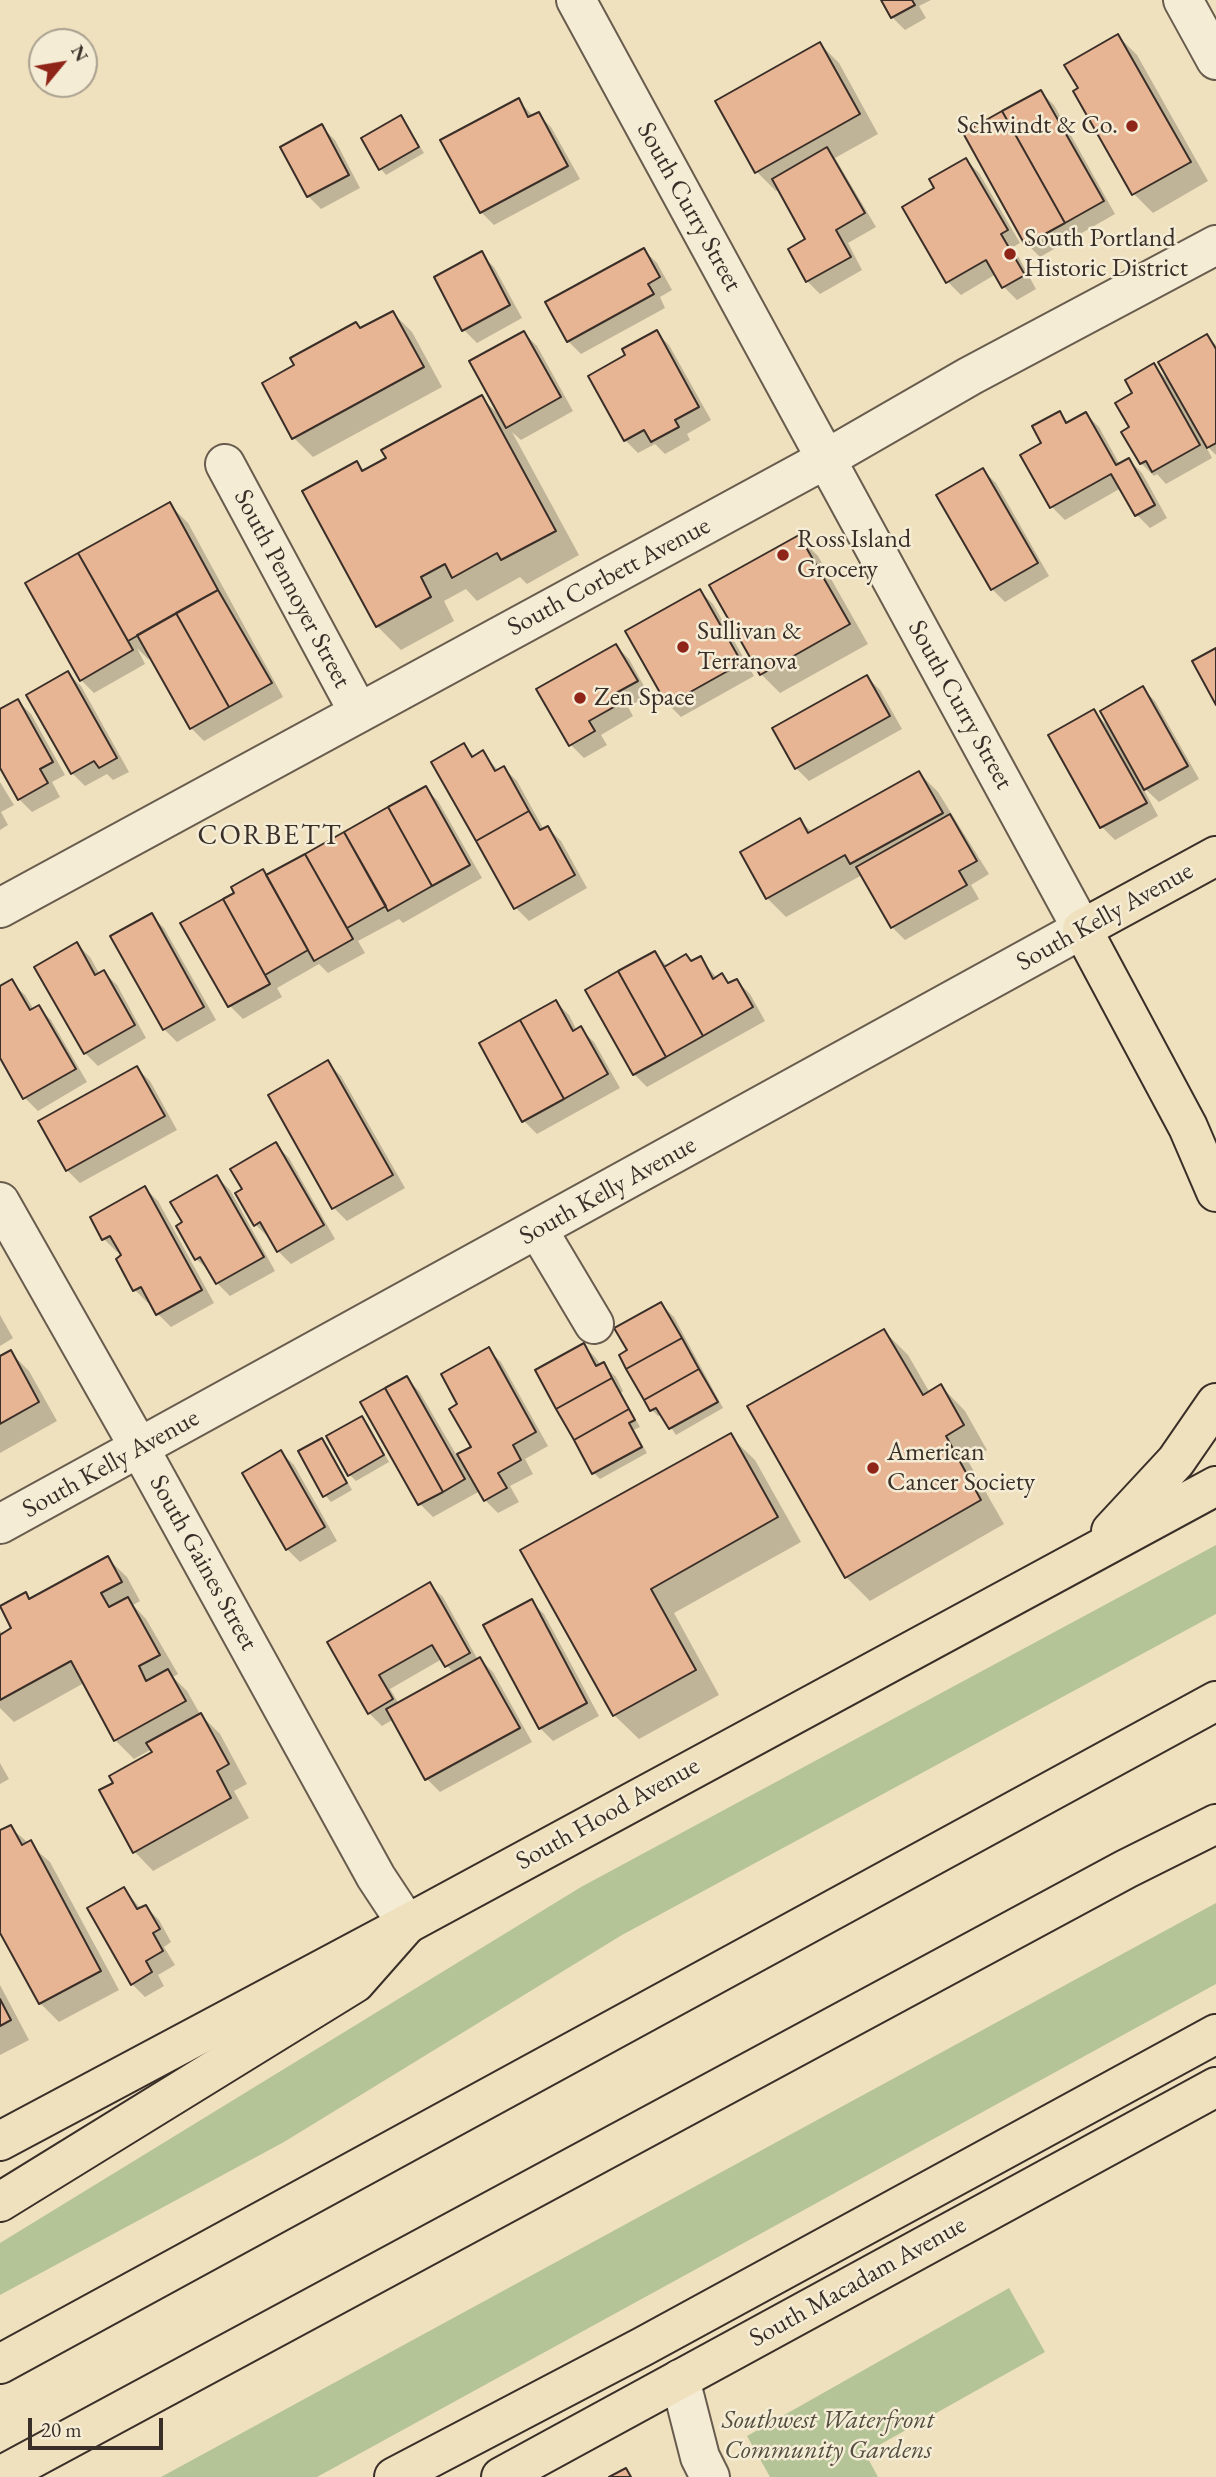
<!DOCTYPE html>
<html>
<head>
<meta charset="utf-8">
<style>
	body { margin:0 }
	#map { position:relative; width:1216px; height:2477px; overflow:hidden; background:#f0e1be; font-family:"EB Garamond",serif }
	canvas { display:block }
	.north { position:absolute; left:28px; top:28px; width:70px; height:70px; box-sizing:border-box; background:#f5ecd5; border:2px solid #aaa090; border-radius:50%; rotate:60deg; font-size:19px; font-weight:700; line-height:28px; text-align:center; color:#3a2f28 }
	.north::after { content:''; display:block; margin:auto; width:24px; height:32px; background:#8f2418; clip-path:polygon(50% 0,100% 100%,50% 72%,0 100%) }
	.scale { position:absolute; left:28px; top:2418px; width:135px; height:32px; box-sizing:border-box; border:4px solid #3a2f28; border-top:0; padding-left:9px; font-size:21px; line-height:24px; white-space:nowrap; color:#3a2f28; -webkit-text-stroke:5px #f5ecd5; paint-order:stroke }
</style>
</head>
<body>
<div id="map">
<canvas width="1216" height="2477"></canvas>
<div class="north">N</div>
<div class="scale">20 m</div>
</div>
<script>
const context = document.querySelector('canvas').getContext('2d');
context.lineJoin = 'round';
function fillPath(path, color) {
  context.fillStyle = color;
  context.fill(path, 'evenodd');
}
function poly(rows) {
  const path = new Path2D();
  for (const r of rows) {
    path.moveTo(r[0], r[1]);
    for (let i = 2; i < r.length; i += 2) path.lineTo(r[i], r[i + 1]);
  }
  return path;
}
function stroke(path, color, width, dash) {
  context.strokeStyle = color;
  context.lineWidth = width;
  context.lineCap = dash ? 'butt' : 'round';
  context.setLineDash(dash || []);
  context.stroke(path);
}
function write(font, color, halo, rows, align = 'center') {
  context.font = font + ' "EB Garamond",serif';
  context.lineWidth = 5;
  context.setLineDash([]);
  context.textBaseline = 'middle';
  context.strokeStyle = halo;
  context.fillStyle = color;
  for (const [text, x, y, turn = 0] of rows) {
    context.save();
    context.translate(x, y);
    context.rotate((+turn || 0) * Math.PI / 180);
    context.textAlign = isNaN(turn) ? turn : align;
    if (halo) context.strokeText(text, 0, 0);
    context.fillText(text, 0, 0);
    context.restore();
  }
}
const green = poly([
	[1216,1545,1216,1614,622,1935,284,2142,0,2295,0,2243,581,1887],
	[1216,1903,1216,1984,317,2477,161,2477],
	[1009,2288,1045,2352,865,2453,878,2477,770,2477,747,2436]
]);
const shadow = poly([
	[883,0,931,0,919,6,926,18,905,30,892,17],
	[1118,36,1137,55,1208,181,1153,213,1134,194],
	[820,44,839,63,878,134,835,158,876,227,848,243,862,270,820,294,807,281,808,240,779,189,776,191,757,172],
	[1041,92,1054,105,1115,214,1040,257,1027,244],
	[518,100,533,116,538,114,551,127,580,179,494,225,481,212,443,141],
	[400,118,406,124,424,153,386,175,380,168],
	[322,127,335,140,360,188,321,209,308,196],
	[966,160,979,173,1020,243,1013,247,1036,289,1017,300,1004,287,996,274,961,295,948,282,937,189],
	[644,250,657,263,672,290,660,297,665,308,581,354,568,341],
	[481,254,494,267,522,318,477,343,464,330],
	[393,313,412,332,442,387,313,457,294,438],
	[656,332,669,345,711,420,687,434,690,440,665,454,655,444,638,453,625,440,627,355],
	[524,333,537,346,573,411,521,440,512,432,579,555,527,584,520,577,477,601,466,589,444,601,454,621,401,650,377,626,357,463,365,471,481,397,500,416],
	[1207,336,1216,345,1216,455,1204,443,1212,458,1166,484,1157,474,1154,476,1141,463,1131,428,1134,393,1154,366,1171,383],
	[1059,413,1069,423,1086,414,1099,427,1120,465,1129,460,1142,473,1167,518,1150,528,1137,515,1121,488,1065,520,1052,507,1023,455,1044,443],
	[983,470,996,483,1049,576,1005,602,992,589],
	[169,504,188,523,283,697,204,741,191,728,151,657,148,659,137,648,145,664,94,693,81,680,27,584],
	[799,537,818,556,868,644,780,693,761,674,712,586],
	[700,591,713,604,754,676,681,717,668,704],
	[616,646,629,659,649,695,628,707,633,716,601,735,607,745,584,758,571,745,539,690],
	[68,673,81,686,129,772,113,780,107,774,85,786,72,773,28,695],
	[867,677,880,690,902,729,809,781,796,768],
	[1142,688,1155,701,1199,779,1159,802,1142,786,1158,816,1115,840,1102,827,1051,736,1094,712,1109,727],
	[18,701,31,714,65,775,52,782,60,797,32,812,19,799,0,764,0,711],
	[464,746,475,757,482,753,499,771,504,768,517,781,544,830,548,828,561,841,587,888,529,921,516,908],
	[919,773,938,792,989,874,971,885,979,899,905,940,892,927,862,875,786,917,767,898,800,821,812,832],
	[0,782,14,805,1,812,8,825,0,830],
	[425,788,438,801,482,878,403,923,399,919,358,941,365,953,328,973,319,964,277,988,282,997,243,1019,230,1006,183,924],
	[151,915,164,928,216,1020,177,1042,164,1029],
	[77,944,90,957,100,975,104,972,117,985,146,1038,98,1066,85,1053],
	[655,953,668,967,692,962,700,958,717,978,722,975,730,984,737,981,750,994,765,1021,647,1087,634,1074],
	[11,982,25,995,34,1010,38,1007,51,1020,87,1082,38,1111,25,1098,0,1055,0,988],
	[556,1002,569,1015,577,1031,581,1029,594,1042,620,1088,537,1134,524,1121],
	[328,1063,341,1076,405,1188,347,1221,334,1208,270,1095],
	[137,1068,150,1081,177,1130,80,1183,67,1170],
	[276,1145,289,1158,335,1239,291,1264,278,1251,270,1237,269,1238,256,1225,244,1190],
	[217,1177,230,1190,275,1271,230,1296,217,1283,210,1271,196,1259,184,1223],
	[145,1188,158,1201,214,1303,171,1327,158,1314,151,1301,148,1303,135,1290,121,1250,117,1252,104,1239,92,1218],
	[661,1304,674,1317,723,1408,676,1435,662,1414,658,1416,652,1410,621,1356,630,1351],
	[0,1315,13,1338,0,1346],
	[884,1331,908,1355,930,1393,941,1386,965,1411,987,1450,968,1461,1004,1524,870,1601,846,1577],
	[583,1345,596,1358,601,1366,603,1365,616,1377,623,1391,621,1393,640,1427,634,1430,647,1453,600,1479,594,1473],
	[488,1349,501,1362,548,1446,525,1459,533,1474,510,1486,519,1502,498,1513,485,1500,480,1491,433,1517,420,1504,363,1403,406,1378,419,1391,457,1456,474,1447,459,1405],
	[10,1352,29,1371,57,1421,0,1453,0,1358],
	[362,1418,368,1424,389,1462,356,1481,350,1475],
	[730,1436,755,1460,801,1542,674,1613,719,1695,639,1739,614,1715,523,1551],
	[322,1440,328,1446,352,1490,331,1502,325,1495],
	[281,1452,294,1465,337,1541,300,1562,287,1549],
	[107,1558,127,1577,140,1601,133,1605,146,1619,178,1674,173,1677,187,1691,200,1714,220,1734,247,1784,234,1791,249,1818,153,1871,134,1851,115,1784,154,1753,152,1749,134,1759,115,1740,84,1683,14,1722,0,1708,0,1631,4,1635,14,1629,26,1594,31,1599],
	[430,1584,443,1597,478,1660,480,1659,493,1672,532,1742,440,1792,427,1779,394,1719,382,1726,369,1713,329,1643],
	[442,1659,454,1674,399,1704,390,1689],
	[531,1601,544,1614,599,1716,553,1741,540,1728],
	[0,1763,9,1779,0,1784],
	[10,1827,50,1862,119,1990,59,2022,40,2003,0,1929,0,1832],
	[124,1889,141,1909,146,1907,159,1920,171,1942,164,1947,175,1965,158,1975,164,1986,145,1997,132,1984],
	[0,1985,29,2040,0,2055]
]);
const building = poly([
	[881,0,912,0,915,5,891,18,881,0],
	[1118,34,1191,162,1132,195,1073,91,1078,88,1064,65,1118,34],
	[820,42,860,114,755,173,715,101,820,42],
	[1041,90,1104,201,1065,223,1002,111,1041,90],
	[519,98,528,117,539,112,568,166,480,213,440,140,519,98],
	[1002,111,1065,223,1025,245,963,133,1002,111],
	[401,115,419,147,379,170,361,138,401,115],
	[322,124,349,175,307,197,280,147,322,124],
	[827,147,865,213,836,230,851,257,806,282,788,249,805,239,772,179,827,147],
	[966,158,1008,230,1001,234,1025,275,1002,288,986,260,946,283,902,207,934,188,929,179,966,158],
	[644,248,660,277,648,284,654,294,567,342,545,302,644,248],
	[482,251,510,305,462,331,434,277,482,251],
	[393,311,424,367,292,439,262,383,294,365,290,358,356,322,360,328,393,311],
	[657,330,699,407,675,420,679,427,651,442,644,430,624,441,588,376,625,355,622,349,657,330],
	[524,331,561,397,506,428,469,361,524,331],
	[1207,334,1216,349,1216,443,1207,448,1158,362,1207,334],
	[1154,363,1200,445,1152,472,1146,461,1140,464,1121,432,1129,427,1115,403,1132,393,1125,380,1154,363],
	[482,395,556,531,501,560,497,553,452,578,445,564,421,577,431,597,376,627,302,491,357,461,362,471,386,458,381,450,482,395],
	[1060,411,1066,423,1086,412,1116,465,1129,458,1155,505,1135,516,1111,474,1050,508,1020,455,1041,443,1032,426,1060,411],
	[983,468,1038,563,991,590,936,495,983,468],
	[170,502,218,590,128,641,78,553,170,502],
	[799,535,850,624,760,675,709,585,799,535],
	[78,553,133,650,80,681,25,583,78,553],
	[700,589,742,663,667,705,625,631,700,589],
	[218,590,272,683,229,707,176,613,218,590],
	[176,613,229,707,190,729,137,635,176,613],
	[616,644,638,681,616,693,621,703,589,721,595,731,569,746,536,689,616,644],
	[1216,648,1216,705,1192,661,1216,648],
	[68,671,117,758,99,768,94,761,71,774,26,695,68,671],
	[867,675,890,716,795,769,772,728,867,675],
	[1143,686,1188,766,1144,790,1100,711,1143,686],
	[18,699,53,762,40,769,48,783,18,800,0,768,0,709,18,699],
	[1094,709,1147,803,1100,828,1048,735,1094,709],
	[464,743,472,757,483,750,495,771,504,766,529,811,476,841,431,762,464,743],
	[919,771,943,813,850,864,845,855,766,899,740,852,800,818,808,833,919,771],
	[426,786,470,865,432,886,388,807,426,786],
	[388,807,432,886,388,911,344,832,388,807],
	[529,811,540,830,548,826,575,875,514,909,476,841,529,811],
	[950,814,977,861,959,871,967,885,891,928,856,867,950,814],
	[344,832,386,906,347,928,305,854,344,832],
	[305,854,353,939,314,961,266,875,305,854],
	[263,869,308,950,265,975,223,899,234,893,231,887,263,869],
	[223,899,270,984,228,1007,180,923,223,899],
	[152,913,204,1007,163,1030,110,936,152,913],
	[77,942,95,975,104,970,135,1025,84,1054,34,967,77,942],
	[655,951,703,1036,666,1057,618,971,655,951],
	[686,954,691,961,701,956,713,979,722,973,728,983,737,979,753,1007,703,1036,664,967,686,954],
	[618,971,666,1057,633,1075,585,990,618,971],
	[12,979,30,1010,39,1005,76,1069,23,1099,0,1058,0,986,12,979],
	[556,1000,573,1031,581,1026,608,1074,564,1099,520,1020,556,1000],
	[520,1020,564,1099,522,1122,479,1043,520,1020],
	[328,1060,393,1175,332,1209,268,1095,328,1060],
	[137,1066,165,1116,66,1171,38,1121,137,1066],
	[276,1142,324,1225,277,1252,260,1222,254,1226,235,1193,242,1189,230,1169,276,1142],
	[217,1175,264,1257,216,1284,200,1257,195,1260,176,1226,182,1222,170,1202,217,1175],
	[145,1186,202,1290,156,1315,141,1287,133,1291,116,1259,121,1255,110,1236,102,1240,90,1217,145,1186],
	[661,1302,682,1338,626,1369,619,1355,627,1350,614,1328,661,1302],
	[884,1329,923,1395,941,1384,964,1425,946,1436,981,1500,845,1578,747,1406,884,1329],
	[682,1338,699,1369,644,1400,626,1369,682,1338],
	[584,1343,596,1366,604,1362,612,1378,556,1409,535,1370,584,1343],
	[489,1347,536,1432,513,1445,521,1460,498,1473,507,1488,484,1501,457,1454,471,1447,449,1409,457,1404,441,1374,489,1347],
	[11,1350,39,1402,0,1424,0,1356,11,1350],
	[699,1369,718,1402,669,1429,656,1408,650,1411,644,1400,699,1369],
	[407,1376,465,1479,443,1492,385,1388,407,1376],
	[612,1378,629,1409,574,1440,556,1409,612,1378],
	[385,1388,443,1492,418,1505,360,1402,385,1388],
	[629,1409,635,1420,629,1423,642,1447,592,1474,574,1440,629,1409],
	[362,1416,384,1455,348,1476,326,1436,362,1416],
	[731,1433,778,1517,651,1589,696,1670,613,1716,520,1550,731,1433],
	[322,1438,347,1483,323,1497,298,1451,322,1438],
	[281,1450,325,1527,286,1550,242,1473,281,1450],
	[108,1556,122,1582,101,1593,109,1607,128,1597,160,1655,139,1666,146,1681,168,1669,186,1701,114,1741,71,1661,0,1700,0,1635,11,1628,0,1606,26,1592,29,1599,108,1556],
	[430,1582,470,1653,445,1667,432,1645,379,1675,393,1699,368,1714,327,1642,430,1582],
	[532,1599,587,1703,539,1729,483,1625,532,1599],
	[480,1657,520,1728,425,1780,386,1709,480,1657],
	[201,1713,229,1764,217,1771,231,1798,133,1853,99,1790,113,1783,109,1776,152,1752,146,1743,201,1713],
	[11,1825,22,1845,31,1840,101,1971,39,2004,0,1933,0,1830,11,1825],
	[124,1887,137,1909,146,1905,160,1929,153,1933,163,1951,146,1961,152,1972,131,1985,87,1908,124,1887],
	[0,1999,11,2020,0,2026,0,1999],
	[626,2468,631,2477,609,2477,626,2468]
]);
const minor = poly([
	[1183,0,1216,60],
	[225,464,359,713],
	[0,908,826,459,970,376,1216,245],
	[0,1202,140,1449,376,1877,407,1924],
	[538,1230,594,1324],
	[0,1524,1082,929,576,0],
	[680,2379,700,2457,710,2477]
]);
const major = poly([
	[1216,856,1082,929,1188,1127,1216,1192],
	[1111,1531,1176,1461,1216,1403],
	[0,2141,407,1924,1216,1486],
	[501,2477,1216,2087]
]);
const highway = poly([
	[0,2202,355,1983,407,1924],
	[0,2364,1216,1701],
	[0,2476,1126,1869,1216,1824],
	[394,2477,642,2347,1216,2034]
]);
const markers = [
	[1132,126,7,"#8f2418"],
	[1010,254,7,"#8f2418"],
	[783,555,7,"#8f2418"],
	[683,647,7,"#8f2418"],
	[580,698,7,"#8f2418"],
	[873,1468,7,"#8f2418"]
];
const poiNames = [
	["Schwindt & Co.",1118,126,"right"],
	["South Portland",1024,239],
	["Historic District",1024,269],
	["Ross Island",797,540],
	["Grocery",797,570],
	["Sullivan &",697,632],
	["Terranova",697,662],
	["Zen Space",594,698],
	["American",887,1453],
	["Cancer Society",887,1483]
];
const streetNames = [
	["South Curry Street",689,207,61],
	["South Corbett Avenue",609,577,-28],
	["South Pennoyer Street",292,589,62],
	["South Curry Street",960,705,61],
	["South Kelly Avenue",1105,917,-29],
	["South Kelly Avenue",608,1191,-29],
	["South Kelly Avenue",111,1464,-29],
	["South Gaines Street",203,1563,61],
	["South Hood Avenue",608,1814,-29],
	["South Macadam Avenue",858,2282,-29]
];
const parkNames = [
	["Southwest Waterfront",828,2421],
	["Community Gardens",828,2451]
];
const neighbourhoodNames = [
	["CORBETT",270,836]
];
fillPath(green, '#b4c496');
fillPath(shadow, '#0003');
fillPath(building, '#e8b594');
stroke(building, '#3a2f28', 2);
stroke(minor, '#685c4e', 42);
stroke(major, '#3a2f28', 42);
stroke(highway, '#3a2f28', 42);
stroke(minor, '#f5ecd5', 38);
stroke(major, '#f0e1be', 38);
stroke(highway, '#f0e1be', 38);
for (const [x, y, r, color] of markers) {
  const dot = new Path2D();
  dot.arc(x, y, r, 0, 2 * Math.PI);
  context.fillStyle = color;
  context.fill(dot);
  stroke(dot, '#f5ecd5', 2.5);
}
write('26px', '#3a2f28', '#f5ecd5', poiNames, 'left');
write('26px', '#3a2f28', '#f5ecd5', streetNames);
write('italic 26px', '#524d3e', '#f5ecd5', parkNames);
context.letterSpacing = '2px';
write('28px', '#3a2f28', '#f5ecd5', neighbourhoodNames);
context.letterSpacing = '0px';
</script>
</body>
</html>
